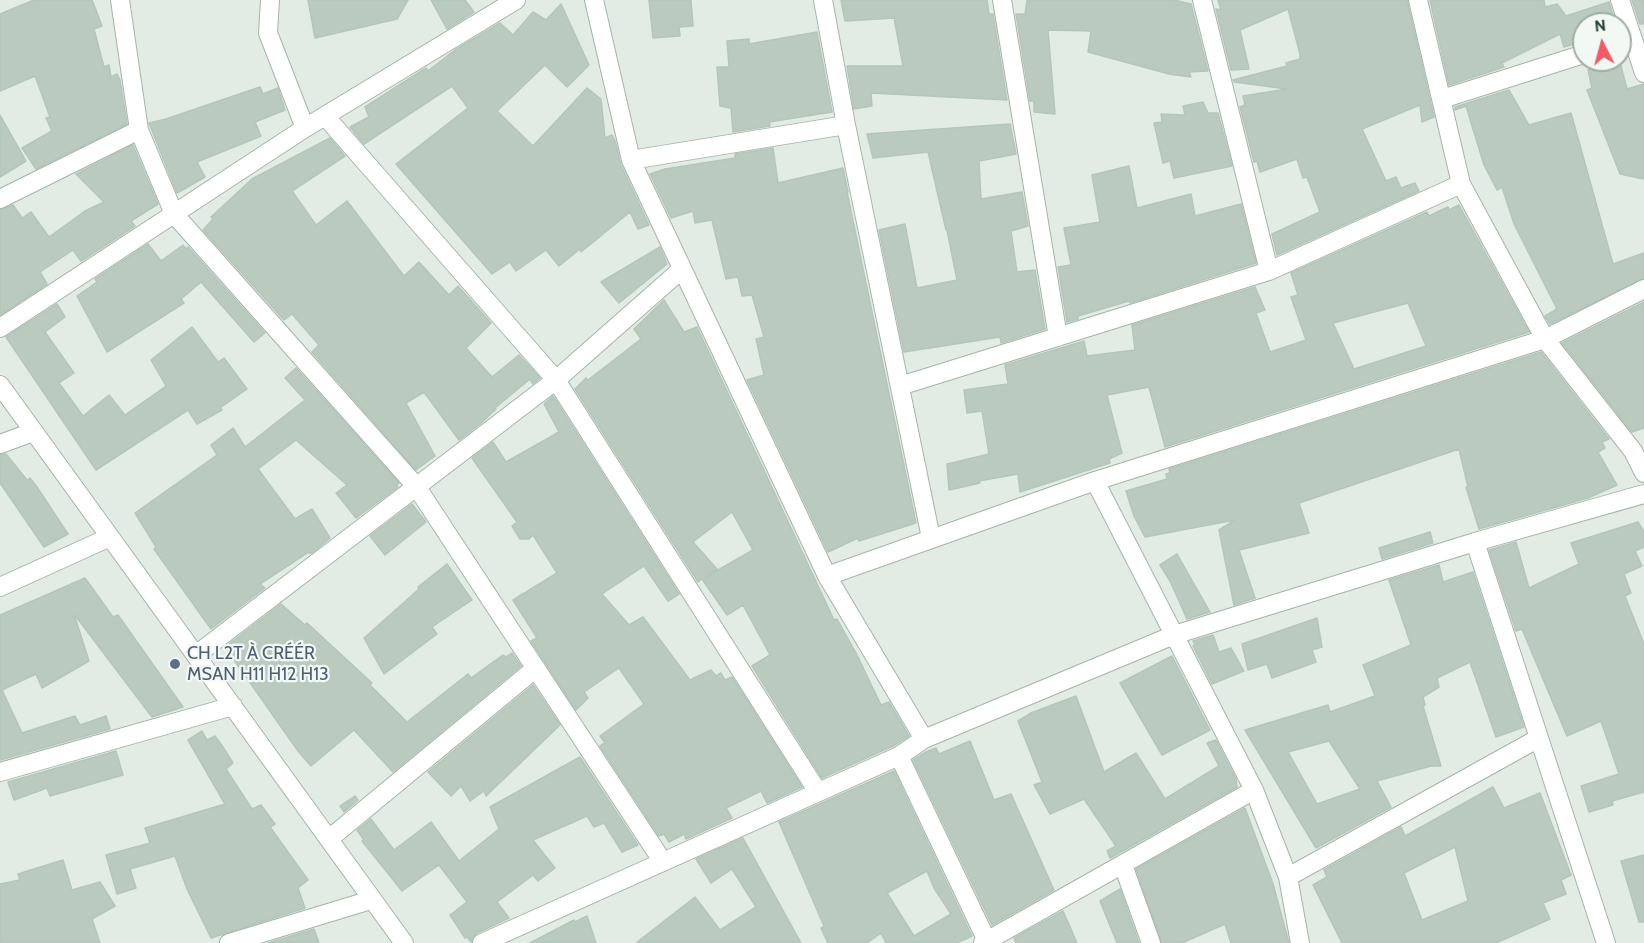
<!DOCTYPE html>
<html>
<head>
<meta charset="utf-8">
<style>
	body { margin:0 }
	#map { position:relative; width:1644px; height:943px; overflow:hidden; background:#e2ece4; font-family:Cabin,sans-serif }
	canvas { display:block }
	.north { position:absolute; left:1572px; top:12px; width:60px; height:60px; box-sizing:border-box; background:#f2f8f3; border:2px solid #9fada4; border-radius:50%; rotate:354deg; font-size:16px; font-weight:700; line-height:24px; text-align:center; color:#223d2d }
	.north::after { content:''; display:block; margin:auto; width:21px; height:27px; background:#f15b67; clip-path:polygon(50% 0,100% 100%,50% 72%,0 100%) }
</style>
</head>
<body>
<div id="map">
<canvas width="1644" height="943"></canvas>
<div class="north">N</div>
</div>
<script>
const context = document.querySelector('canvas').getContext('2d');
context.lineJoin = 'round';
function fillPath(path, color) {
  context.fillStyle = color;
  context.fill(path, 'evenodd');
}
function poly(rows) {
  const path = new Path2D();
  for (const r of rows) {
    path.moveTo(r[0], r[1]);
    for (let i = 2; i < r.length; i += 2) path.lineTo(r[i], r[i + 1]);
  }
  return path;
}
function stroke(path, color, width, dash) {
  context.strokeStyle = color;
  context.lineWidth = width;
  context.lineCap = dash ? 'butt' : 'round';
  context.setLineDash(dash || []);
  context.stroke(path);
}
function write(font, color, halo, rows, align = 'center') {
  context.font = font + ' Cabin,sans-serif';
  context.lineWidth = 4.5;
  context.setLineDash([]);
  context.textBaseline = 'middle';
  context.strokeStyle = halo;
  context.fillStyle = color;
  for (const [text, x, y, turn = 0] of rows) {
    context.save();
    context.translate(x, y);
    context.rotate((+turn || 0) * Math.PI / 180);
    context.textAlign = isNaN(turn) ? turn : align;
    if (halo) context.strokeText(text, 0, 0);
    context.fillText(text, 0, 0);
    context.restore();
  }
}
const building = poly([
	[34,0,92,0,102,26,94,29,104,67,109,65,111,77,117,74,120,80,127,124,36,169,22,148,52,131,46,118,50,117,35,76,0,91,0,14,34,0],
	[308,0,408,0,397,19,315,38,308,0],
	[431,0,465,0,474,12,447,29,431,0],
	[649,0,691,0,693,26,679,27,680,36,653,38,649,0],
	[841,0,987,0,989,14,993,14,1007,100,871,93,872,106,854,109,847,66,903,66,894,18,845,21,841,0],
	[1027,0,1174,0,1191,4,1208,71,1189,72,1191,77,1169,74,1088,52,1091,31,1048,30,1055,114,1034,112,1034,101,1030,101,1016,14,1025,14,1027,0],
	[1218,0,1407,0,1434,117,1422,122,1420,105,1362,129,1386,181,1396,177,1401,188,1415,183,1419,191,1277,255,1272,234,1320,212,1307,177,1303,178,1297,159,1260,172,1257,161,1254,162,1240,107,1245,105,1243,96,1287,89,1234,82,1233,80,1287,66,1286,63,1300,59,1300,54,1288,9,1240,30,1249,69,1231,70,1216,9,1221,10,1218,0],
	[1430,0,1544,0,1545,7,1557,4,1566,16,1609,2,1616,24,1584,24,1584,41,1564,47,1560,34,1502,63,1504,67,1449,85,1430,0],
	[1632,0,1644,0,1644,24,1640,24,1632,0],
	[561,4,589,65,567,87,545,65,497,111,533,146,587,88,601,99,605,138,612,135,615,141,621,165,649,225,638,229,630,212,581,252,580,249,559,266,546,250,516,271,510,262,492,274,396,164,468,108,452,86,364,144,350,127,369,117,365,107,426,68,428,71,455,50,500,23,513,35,533,12,546,20,561,4],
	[817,32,832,112,769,122,770,126,733,132,731,108,720,106,717,67,729,67,727,41,749,39,749,44,817,32],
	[1620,62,1627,89,1644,84,1644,179,1620,174,1587,90,1592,88,1588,70,1620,62],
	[260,87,263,94,278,88,285,110,255,122,261,136,197,162,205,177,177,193,149,123,166,119,260,87],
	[1509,90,1529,125,1571,113,1613,264,1644,253,1644,278,1550,324,1545,316,1557,309,1514,224,1502,187,1497,190,1484,165,1466,106,1455,110,1455,107,1509,90],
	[1203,102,1208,113,1218,113,1232,166,1174,178,1170,161,1163,163,1154,123,1162,122,1161,114,1185,115,1183,106,1203,102],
	[0,115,26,161,0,177,0,115],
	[1010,124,1016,154,979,161,981,199,1022,192,1028,226,1011,231,1017,272,1035,270,1045,329,1001,343,1000,337,904,352,879,230,905,224,917,288,957,280,947,230,946,230,928,152,873,158,867,134,1010,124],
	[330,138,345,156,292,191,316,225,347,201,404,276,419,262,449,295,458,286,491,323,466,348,492,377,519,355,540,378,533,384,530,379,495,408,496,409,480,424,459,440,424,392,406,403,435,456,416,470,312,352,319,345,292,314,284,320,203,230,213,219,211,217,252,179,330,138],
	[133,145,158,204,131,221,135,226,81,261,73,250,40,272,47,284,0,315,0,210,13,205,22,218,31,212,49,237,85,211,104,202,76,174,133,145],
	[773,148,778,183,843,168,848,192,847,192,916,523,859,541,858,538,828,552,747,380,764,375,756,339,764,337,752,295,742,296,738,277,726,279,712,220,695,223,693,211,671,218,650,174,665,169,735,158,735,154,773,148],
	[1129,166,1137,208,1191,194,1195,216,1241,204,1256,263,1130,303,1129,301,1078,316,1078,319,1067,322,1058,267,1071,265,1064,228,1100,222,1092,175,1129,166],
	[1459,205,1529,332,1165,447,1149,387,1107,395,1122,453,1109,459,1110,463,1020,492,1018,474,979,481,980,483,949,490,947,464,989,454,982,411,967,413,964,390,1008,384,1005,365,1084,341,1087,356,1135,350,1132,325,1255,287,1265,310,1256,313,1270,352,1306,340,1291,297,1298,295,1291,273,1427,212,1429,216,1448,207,1449,210,1459,205],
	[1408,303,1426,346,1354,369,1333,323,1408,303],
	[148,244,161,261,183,245,186,249,188,247,265,333,254,342,201,282,181,299,184,303,107,352,77,296,97,282,95,279,148,244],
	[660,247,667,264,619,303,601,282,660,247],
	[664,300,684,332,697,327,834,620,837,619,856,653,881,705,889,702,909,736,893,746,822,778,752,666,770,655,743,605,727,615,702,579,698,582,575,389,586,378,588,380,641,339,634,329,664,300],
	[732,512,753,550,706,577,717,569,693,542,732,512],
	[1644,302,1644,428,1632,432,1562,343,1644,302],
	[57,304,65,317,45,332,74,373,59,383,83,416,109,395,125,415,166,386,151,360,192,327,218,362,224,358,247,389,220,408,222,410,197,424,188,410,96,470,6,337,57,304],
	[1541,352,1609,439,1602,442,1605,448,1598,452,1617,485,1588,498,1479,529,1466,487,1468,487,1459,449,1299,503,1309,533,1239,550,1255,598,1234,605,1219,530,1235,520,1145,537,1134,516,1126,491,1167,479,1166,474,1170,473,1169,469,1541,352],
	[296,368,399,483,396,485,398,487,356,518,336,493,347,485,296,440,258,469,295,519,312,509,330,538,312,553,307,553,260,584,265,588,211,629,154,549,156,547,135,513,217,455,211,445,233,428,245,447,305,400,285,378,296,368],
	[553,396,679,594,668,601,644,566,602,594,629,625,643,617,690,680,711,670,716,676,721,673,725,680,732,677,802,787,767,803,761,791,726,808,732,818,686,839,684,834,669,842,664,834,659,836,600,746,605,743,600,736,644,704,619,668,584,692,588,698,576,710,531,641,537,638,513,600,557,573,533,535,529,539,520,539,512,526,517,522,472,458,493,442,506,462,559,432,544,404,553,396],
	[6,454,27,480,30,478,37,487,68,534,44,547,0,483,0,455,6,454],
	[412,504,426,522,385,555,370,536,412,504],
	[1638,522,1644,532,1644,547,1635,551,1642,566,1624,574,1631,593,1625,596,1644,644,1644,792,1612,801,1613,805,1589,812,1581,786,1619,774,1601,721,1567,736,1522,629,1516,631,1489,550,1516,542,1529,588,1579,564,1571,543,1638,522],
	[1430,532,1433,543,1382,559,1379,548,1430,532],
	[1177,554,1210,612,1187,619,1170,581,1160,565,1177,554],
	[447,564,472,600,432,627,437,634,384,674,364,638,419,589,418,587,447,564],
	[1439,565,1443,582,1473,572,1524,727,1496,737,1470,662,1437,678,1439,687,1423,697,1425,705,1423,706,1441,766,1431,766,1377,781,1391,807,1316,848,1245,730,1328,705,1330,712,1375,696,1363,665,1411,645,1389,580,1439,565],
	[1329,741,1360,789,1317,804,1288,752,1329,741],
	[85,578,113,617,118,615,183,707,152,717,74,614,89,661,42,688,36,674,2,690,22,733,75,716,80,725,106,716,110,729,0,760,0,615,85,578],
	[281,604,305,625,307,623,372,683,370,685,407,722,468,674,471,678,503,655,506,657,512,653,521,666,393,772,354,730,311,766,298,751,225,647,281,604],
	[1317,618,1322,647,1312,650,1316,662,1272,678,1267,664,1248,670,1242,644,1317,618],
	[1213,635,1219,652,1231,648,1244,671,1212,684,1193,646,1195,645,1193,641,1213,635],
	[1172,656,1210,730,1162,755,1120,683,1172,656],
	[533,685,560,725,486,796,484,791,470,801,461,786,451,796,428,772,533,685],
	[1076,696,1104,772,1136,753,1165,799,1219,766,1207,743,1216,740,1236,779,1237,787,1110,858,1107,851,1116,846,1084,799,1050,814,1034,785,1042,782,1018,721,1031,713,1076,696],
	[202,731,207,740,215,736,223,747,233,763,226,769,252,809,261,805,275,824,270,827,308,880,298,888,305,908,211,938,187,889,175,856,130,869,136,888,117,894,106,855,150,843,145,828,225,804,188,740,202,731],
	[970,741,994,800,1011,794,1054,890,992,925,913,760,926,752,936,748,939,754,970,741],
	[116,751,123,775,50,796,47,788,14,800,8,782,116,751],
	[580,757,638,845,622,852,604,823,594,827,587,816,533,840,555,868,538,881,533,875,497,902,509,918,477,933,471,942,467,937,465,938,450,915,467,902,439,865,402,891,362,841,364,840,357,830,371,819,394,850,431,822,459,861,499,829,490,807,580,757],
	[894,771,972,936,957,943,886,943,881,933,867,943,828,943,821,928,824,926,779,822,894,771],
	[927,871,934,888,951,914,914,936,887,893,927,871],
	[1493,787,1504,808,1540,793,1571,875,1561,880,1566,894,1543,903,1550,919,1496,943,1342,943,1313,885,1327,877,1324,870,1401,827,1405,836,1493,787],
	[1455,847,1468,901,1422,920,1404,873,1455,847],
	[355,796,358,800,344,812,340,806,355,796],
	[1245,808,1273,884,1289,943,1231,943,1225,924,1182,943,1162,943,1136,869,1245,808],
	[743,838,801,943,636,943,695,897,720,930,756,907,732,869,711,883,696,859,743,838],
	[1644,855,1644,922,1639,922,1621,861,1644,855],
	[63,860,72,890,100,882,115,906,92,919,100,943,0,943,0,884,20,880,18,874,63,860],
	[1120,889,1139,943,1117,943,1100,901,1120,889],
	[1063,911,1077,943,1016,943,1014,938,1063,911],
	[587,916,596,943,530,943,574,920,575,922,587,916],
	[314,929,319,943,268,943,314,929]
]);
const street = poly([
	[120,0,139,130,174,214,416,486,663,862],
	[270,0,268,33,305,128],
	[594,0,631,160,827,576,924,739],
	[823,0,846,125,931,538],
	[1002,0,1058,337],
	[1202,0,1269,271],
	[1418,0,1461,184,1545,339,1633,451,1644,473],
	[1620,0,1644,73],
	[1442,99,1584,54],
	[325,116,556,380,818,792],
	[631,160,846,125],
	[0,199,139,130],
	[0,328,305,128,516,0],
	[0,385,404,943],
	[900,386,1269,271,1461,184],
	[0,444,33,432],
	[1095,481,1254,790,1288,877,1300,943],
	[1475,542,1606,943],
	[827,576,1095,481,1545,339,1644,289],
	[0,587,110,537],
	[196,655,556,380,682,269],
	[899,756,987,941],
	[0,772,233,706],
	[329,839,536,668],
	[1123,865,1151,943],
	[1288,877,1539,738],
	[229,943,371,900],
	[482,943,899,756,924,739,1174,635,1475,542,1644,494],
	[983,943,1254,790]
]);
const markers = [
	[175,664,6,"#5c6f8a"]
];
const serviceNames = [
	["CH L2T À CRÉÉR",187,654],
	["MSAN H11 H12 H13",187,675]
];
fillPath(building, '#bacabf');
stroke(building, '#b4c6b9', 1.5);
stroke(street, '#a5b4a9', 20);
stroke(street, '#fff', 18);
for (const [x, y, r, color] of markers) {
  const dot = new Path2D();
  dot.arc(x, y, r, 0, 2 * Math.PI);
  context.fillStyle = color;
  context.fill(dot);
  stroke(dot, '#f2f8f3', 2);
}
write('18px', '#4e5e75', '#f2f8f3', serviceNames, 'left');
</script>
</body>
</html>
